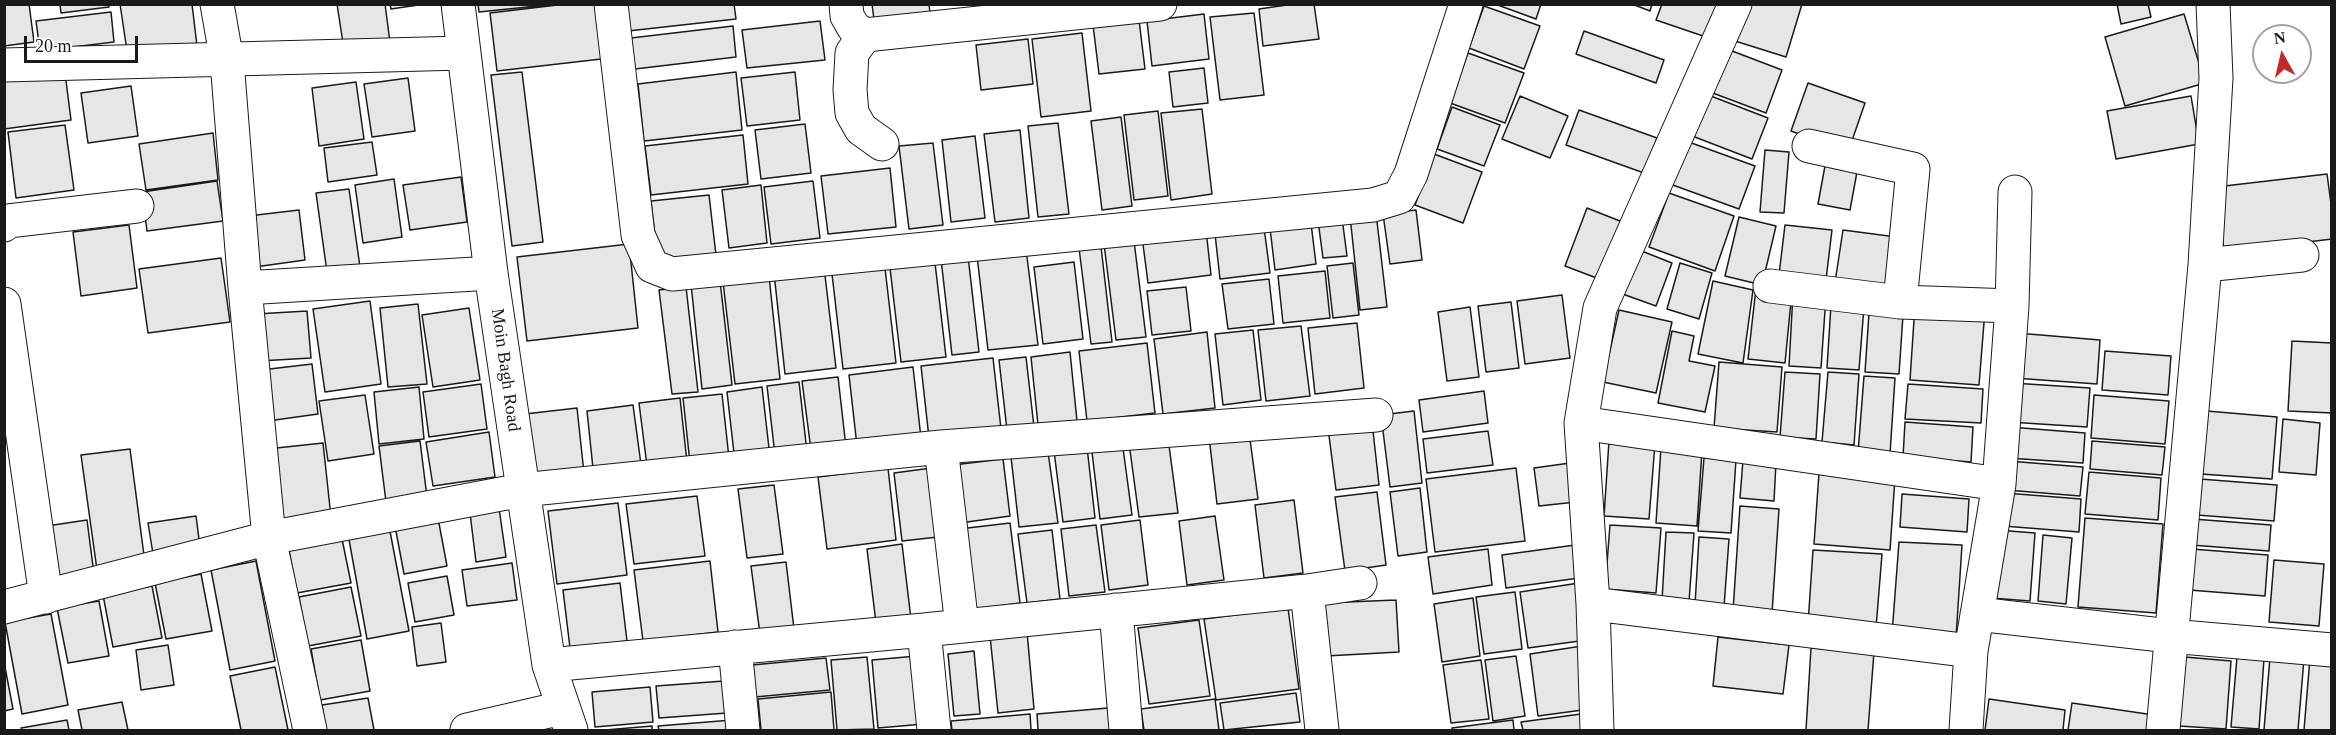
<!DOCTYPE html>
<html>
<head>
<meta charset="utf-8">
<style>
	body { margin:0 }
	#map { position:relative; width:2336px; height:735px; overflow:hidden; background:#fff; font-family:Georgia,serif }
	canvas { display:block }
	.frame { position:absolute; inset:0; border:6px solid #1a1a1a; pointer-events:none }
	.north { position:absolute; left:2252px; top:24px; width:60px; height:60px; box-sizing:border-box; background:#fff; border:2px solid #a3a3a3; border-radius:50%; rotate:352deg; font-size:16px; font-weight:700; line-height:24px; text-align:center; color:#1a1a1a }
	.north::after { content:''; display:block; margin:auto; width:21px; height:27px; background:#c62828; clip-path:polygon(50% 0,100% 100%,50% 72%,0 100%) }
	.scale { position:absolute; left:24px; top:36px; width:114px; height:27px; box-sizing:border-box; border:3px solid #1a1a1a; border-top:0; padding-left:8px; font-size:18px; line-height:21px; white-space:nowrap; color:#1a1a1a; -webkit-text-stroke:4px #fff; paint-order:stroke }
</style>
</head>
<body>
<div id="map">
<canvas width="2336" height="735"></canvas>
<div class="frame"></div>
<div class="north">N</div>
<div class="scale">20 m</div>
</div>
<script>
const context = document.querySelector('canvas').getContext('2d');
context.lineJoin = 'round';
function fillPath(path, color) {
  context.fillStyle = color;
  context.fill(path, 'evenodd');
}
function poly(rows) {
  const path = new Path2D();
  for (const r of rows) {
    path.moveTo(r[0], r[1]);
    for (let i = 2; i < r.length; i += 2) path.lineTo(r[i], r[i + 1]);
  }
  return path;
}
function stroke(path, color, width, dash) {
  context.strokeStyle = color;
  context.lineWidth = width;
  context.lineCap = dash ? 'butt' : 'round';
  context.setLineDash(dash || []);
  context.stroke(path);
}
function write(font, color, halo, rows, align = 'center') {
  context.font = font + ' Georgia,serif';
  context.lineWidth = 4.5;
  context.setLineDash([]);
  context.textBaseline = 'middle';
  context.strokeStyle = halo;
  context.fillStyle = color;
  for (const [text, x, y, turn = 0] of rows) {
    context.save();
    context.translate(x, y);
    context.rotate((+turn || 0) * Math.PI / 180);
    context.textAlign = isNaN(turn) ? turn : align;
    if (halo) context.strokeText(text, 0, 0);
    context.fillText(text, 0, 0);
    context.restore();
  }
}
const building = poly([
	[4,4,29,4,34,42,4,46,4,4],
	[60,4,108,4,109,7,61,13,60,4],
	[120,4,192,4,197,46,127,51,120,4],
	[337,4,385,4,391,50,345,56,337,4],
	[390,4,425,4,391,9,390,4],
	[478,4,547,4,547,5,479,12,478,4],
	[566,4,604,4,610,58,497,71,490,13,566,4],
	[625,4,734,4,736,19,628,31,625,4],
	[872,4,929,4,931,22,875,28,872,4],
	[1294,4,1314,4,1319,39,1263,46,1259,9,1294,4],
	[1495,4,1541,4,1536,19,1495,4],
	[1632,4,1652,4,1650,11,1632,4],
	[1662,4,1718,4,1706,37,1656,20,1662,4],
	[1746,4,1802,4,1786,57,1735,41,1746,4],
	[2117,4,2148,4,2151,17,2121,24,2117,4],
	[1484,6,1540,26,1524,69,1469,48,1484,6],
	[111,12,114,42,40,51,36,21,111,12],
	[1254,13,1264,95,1220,100,1210,17,1254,13],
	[1204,14,1209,59,1152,66,1147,21,1204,14],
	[2184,14,2205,83,2125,106,2105,37,2184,14],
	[1139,20,1145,69,1099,74,1093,25,1139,20],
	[820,21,825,60,747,68,742,30,820,21],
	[733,26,736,57,635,69,631,38,733,26],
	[1584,31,1664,60,1656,83,1576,54,1584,31],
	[1082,33,1091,111,1041,117,1032,39,1082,33],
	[1028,39,1033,84,981,90,976,45,1028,39],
	[1719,46,1782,70,1766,113,1702,89,1719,46],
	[1468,53,1524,73,1505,123,1450,103,1468,53],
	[1204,68,1208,103,1173,107,1169,72,1204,68],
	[522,72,543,242,512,246,491,75,522,72],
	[736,72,742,130,644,141,638,84,736,72],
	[795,72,800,120,747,126,741,78,795,72],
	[65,73,71,120,4,129,4,81,65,73],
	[408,78,415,131,372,137,364,84,408,78],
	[356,82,364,139,319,146,312,88,356,82],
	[1808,83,1865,103,1848,152,1791,131,1808,83],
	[131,86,138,136,88,143,81,93,131,86],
	[1703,93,1768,118,1752,159,1687,134,1703,93],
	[1520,96,1568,116,1550,158,1502,139,1520,96],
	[2191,96,2199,144,2116,159,2107,111,2191,96],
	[1452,107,1500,125,1484,166,1437,149,1452,107],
	[1202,109,1212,194,1171,200,1161,113,1202,109],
	[1579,110,1657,138,1644,173,1566,145,1579,110],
	[1158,111,1168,196,1134,200,1124,115,1158,111],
	[1121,117,1132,206,1102,210,1091,121,1121,117],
	[1058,123,1069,214,1038,217,1028,126,1058,123],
	[805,124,811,173,761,179,755,130,805,124],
	[65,125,74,190,16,198,8,132,65,125],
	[1020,130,1029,218,995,222,984,134,1020,130],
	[213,133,218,180,146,190,139,144,213,133],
	[743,135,748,184,651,195,645,146,743,135],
	[975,136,985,218,951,222,942,140,975,136],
	[1686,141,1755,166,1739,209,1670,184,1686,141],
	[372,142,377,175,328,182,324,148,372,142],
	[933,143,943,225,909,229,899,146,933,143],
	[1765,150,1789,152,1784,213,1760,212,1765,150],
	[1434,154,1482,172,1463,223,1415,205,1434,154],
	[1827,155,1859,161,1850,210,1818,204,1827,155],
	[890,168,896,227,828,234,821,176,890,168],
	[2327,174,2332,211,2332,239,2224,252,2216,187,2327,174],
	[461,177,467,222,410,230,403,185,461,177],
	[394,179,402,237,363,243,355,185,394,179],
	[217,181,223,221,147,231,142,192,217,181],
	[813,181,820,238,771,244,764,187,813,181],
	[761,185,767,243,729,248,722,190,761,185],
	[349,189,360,267,327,272,316,193,349,189],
	[1669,193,1734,216,1715,271,1649,247,1669,193],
	[709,195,716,255,658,261,651,201,709,195],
	[1587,208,1630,225,1607,282,1565,266,1587,208],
	[299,210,305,260,255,267,248,216,299,210],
	[1341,210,1347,256,1323,258,1317,213,1341,210],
	[1416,210,1422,260,1390,264,1383,214,1416,210],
	[1376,213,1387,307,1360,310,1350,216,1376,213],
	[1310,215,1316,264,1275,270,1269,220,1310,215],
	[1739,217,1776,226,1762,285,1725,276,1739,217],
	[1263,220,1270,273,1220,279,1214,225,1263,220],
	[1205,221,1211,275,1148,283,1141,229,1205,221],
	[129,225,137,288,81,296,73,232,129,225],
	[1785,225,1832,230,1825,288,1778,283,1785,225],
	[1843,230,1904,238,1895,298,1834,289,1843,230],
	[1133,233,1146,337,1116,340,1103,236,1133,233],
	[1100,238,1112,342,1091,344,1078,240,1100,238],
	[1025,241,1038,345,988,350,976,247,1025,241],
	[629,244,638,328,527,341,517,257,629,244],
	[1634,248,1672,263,1656,306,1617,292,1634,248],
	[968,256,979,352,952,355,941,259,968,256],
	[221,258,230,322,148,333,139,269,221,258],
	[1074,262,1083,339,1043,344,1034,267,1074,262],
	[935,263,946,357,901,362,890,268,935,263],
	[1353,263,1359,315,1333,318,1327,266,1353,263],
	[1680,263,1712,273,1699,319,1667,309,1680,263],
	[824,267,836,368,785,374,774,273,824,267],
	[885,268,896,363,843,369,832,274,885,268],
	[1325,271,1330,318,1283,323,1278,276,1325,271],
	[769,276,780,379,735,384,723,282,769,276],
	[1269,279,1274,324,1228,329,1222,284,1269,279],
	[720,281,732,385,702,389,691,284,720,281],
	[1713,281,1753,290,1743,363,1698,354,1713,281],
	[686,287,698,392,672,394,659,290,686,287],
	[1186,287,1191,331,1152,335,1147,291,1186,287],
	[1756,288,1792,291,1785,363,1748,359,1756,288],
	[1793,293,1826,296,1821,368,1789,366,1793,293],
	[1562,295,1570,358,1525,364,1517,301,1562,295],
	[370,301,381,384,325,392,313,309,370,301],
	[1511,302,1519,368,1486,372,1478,306,1511,302],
	[418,304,427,384,388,387,380,308,418,304],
	[1831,305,1864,307,1859,370,1827,368,1831,305],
	[1915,305,1985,310,1979,385,1910,380,1915,305],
	[1470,307,1479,377,1447,381,1438,312,1470,307],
	[469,308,480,380,433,387,422,315,469,308],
	[1619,310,1672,322,1656,393,1603,382,1619,310],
	[307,311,311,358,259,361,256,314,307,311],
	[1869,313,1903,315,1899,374,1865,372,1869,313],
	[1357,323,1364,388,1315,394,1308,328,1357,323],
	[1301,326,1310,396,1266,401,1258,330,1301,326],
	[1253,330,1261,400,1223,405,1215,334,1253,330],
	[1672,331,1694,336,1689,361,1715,366,1705,412,1658,403,1672,331],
	[1207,332,1215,408,1163,414,1154,339,1207,332],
	[2017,333,2100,340,2097,384,2014,378,2017,333],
	[2292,341,2332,343,2332,413,2288,411,2292,341],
	[1147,343,1155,413,1087,421,1079,351,1147,343],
	[2105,351,2171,356,2168,395,2102,390,2105,351],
	[1070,352,1077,421,1038,425,1031,357,1070,352],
	[1026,357,1034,427,1007,430,999,360,1026,357],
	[993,358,1001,429,929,438,921,366,993,358],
	[1719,362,1782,367,1777,432,1714,428,1719,362],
	[312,364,318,414,268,421,261,370,312,364],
	[913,367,921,438,857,446,849,375,913,367],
	[1785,372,1820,374,1816,439,1780,437,1785,372],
	[1828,372,1859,374,1854,445,1822,442,1828,372],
	[1864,376,1895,378,1890,454,1858,453,1864,376],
	[838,377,846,447,811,450,802,381,838,377],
	[799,382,807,452,775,455,767,386,799,382],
	[2012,383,2090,388,2087,427,2009,422,2012,383],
	[481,384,487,429,429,437,423,392,481,384],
	[1908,384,1983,389,1981,423,1905,419,1908,384],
	[419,387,424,439,379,444,374,392,419,387],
	[762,387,770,457,735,462,727,392,762,387],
	[1484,391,1488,423,1423,432,1419,400,1484,391],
	[722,394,729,458,690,463,683,398,722,394],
	[365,395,374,454,328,461,319,401,365,395],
	[2094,395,2169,401,2165,444,2091,438,2094,395],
	[680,398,687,462,647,466,639,403,680,398],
	[633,405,642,472,594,478,587,411,633,405],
	[577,408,584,473,533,479,525,414,577,408],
	[1414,411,1422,483,1390,487,1381,415,1414,411],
	[2207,411,2277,417,2272,479,2201,474,2207,411],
	[2283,419,2320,423,2316,475,2279,472,2283,419],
	[1372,422,1379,485,1336,490,1328,428,1372,422],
	[1905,422,1973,427,1971,462,1903,457,1905,422],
	[2010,427,2085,433,2083,463,2007,458,2010,427],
	[1488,431,1493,465,1427,473,1423,439,1488,431],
	[489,432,495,477,433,486,426,442,489,432],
	[1249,432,1258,499,1217,504,1209,437,1249,432],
	[1168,438,1178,513,1139,517,1129,443,1168,438],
	[420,441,427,497,386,502,379,446,420,441],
	[1609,441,1655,444,1649,519,1604,516,1609,441],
	[2092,441,2165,447,2162,475,2090,469,2092,441],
	[323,443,331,517,275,523,267,449,323,443],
	[1087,447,1095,518,1063,522,1054,451,1087,447],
	[1661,447,1702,450,1697,526,1656,523,1661,447],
	[1123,448,1132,515,1100,519,1092,452,1123,448],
	[130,449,145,563,97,570,81,455,130,449],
	[1048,452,1058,523,1019,527,1011,457,1048,452],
	[1704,458,1736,460,1731,533,1698,531,1704,458],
	[1003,459,1010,516,960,523,953,465,1003,459],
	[1743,460,1776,463,1774,501,1740,498,1743,460],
	[2008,461,2083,467,2080,496,2006,490,2008,461],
	[1570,463,1576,502,1539,506,1534,468,1570,463],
	[939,467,947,536,902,541,894,473,939,467],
	[888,468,896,540,827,549,818,477,888,468],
	[1516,468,1525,541,1435,552,1426,479,1516,468],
	[2089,472,2161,478,2158,520,2085,514,2089,472],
	[1819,473,1895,478,1890,550,1814,544,1819,473],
	[2200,479,2277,485,2274,521,2197,515,2200,479],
	[774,485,783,554,747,558,738,489,774,485],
	[1420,488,1427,552,1398,556,1390,492,1420,488],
	[1377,492,1386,565,1345,571,1335,497,1377,492],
	[2005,493,2081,499,2079,532,2003,526,2005,493],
	[1902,494,1969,499,1967,532,1900,527,1902,494],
	[697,496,705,556,634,564,626,504,697,496],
	[1294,500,1303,573,1264,578,1255,505,1294,500],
	[498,501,506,557,476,562,469,505,498,501],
	[618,503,627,575,557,584,548,511,618,503],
	[1740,506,1779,509,1772,613,1733,611,1740,506],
	[196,516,200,547,153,554,148,523,196,516],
	[1215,516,1224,580,1187,585,1179,521,1215,516],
	[438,518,447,566,404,574,395,526,438,518],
	[2085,518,2163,524,2156,613,2078,607,2085,518],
	[2193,519,2271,525,2269,551,2191,545,2193,519],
	[87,520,94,574,47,580,40,527,87,520],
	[1140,520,1148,585,1109,590,1101,525,1140,520],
	[1010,523,1020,603,969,610,959,529,1010,523],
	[1096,525,1105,592,1069,596,1061,529,1096,525],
	[1610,525,1661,528,1656,593,1605,589,1610,525],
	[389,526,409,631,367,639,348,534,389,526],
	[1052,530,1060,599,1027,603,1018,534,1052,530],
	[1997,530,2035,533,2030,601,1991,598,1997,530],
	[1666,532,1694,533,1689,602,1662,600,1666,532],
	[341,534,351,583,297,593,288,545,341,534],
	[2043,535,2072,538,2066,604,2038,601,2043,535],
	[1699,537,1729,539,1724,607,1695,605,1699,537],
	[1899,542,1962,545,1956,638,1892,634,1899,542],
	[902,544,911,619,876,623,867,549,902,544],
	[1575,545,1579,578,1506,588,1502,555,1575,545],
	[1488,549,1492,585,1433,594,1428,557,1488,549],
	[2192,549,2268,555,2265,596,2189,590,2192,549],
	[1813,550,1882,554,1876,628,1808,624,1813,550],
	[2274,560,2324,564,2319,626,2269,622,2274,560],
	[256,561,275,661,230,670,211,570,256,561],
	[710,561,718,632,643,641,634,570,710,561],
	[786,562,794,629,760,634,751,566,786,562],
	[512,563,517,600,467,606,462,570,512,563],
	[201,574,212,631,166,639,155,583,201,574],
	[447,576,454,615,415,622,408,583,447,576],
	[620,583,627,641,570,648,563,590,620,583],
	[1579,583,1587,640,1528,648,1520,592,1579,583],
	[152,586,162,638,113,647,103,595,152,586],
	[351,587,361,636,308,646,299,597,351,587],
	[1515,592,1522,649,1484,654,1476,597,1515,592],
	[1473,598,1480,656,1442,662,1434,604,1473,598],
	[1396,600,1399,652,1326,656,1323,603,1396,600],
	[99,601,109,656,68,663,57,608,99,601],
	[1288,608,1299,689,1216,700,1204,619,1288,608],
	[51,614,68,705,22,714,5,622,51,614],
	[1199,620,1210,696,1149,704,1138,628,1199,620],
	[441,623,446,662,417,666,412,627,441,623],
	[1027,632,1034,709,998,713,990,636,1027,632],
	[1718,637,1789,645,1783,694,1713,686,1718,637],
	[361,640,370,691,320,700,311,649,361,640],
	[168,645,174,685,141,690,136,650,168,645],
	[1582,646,1590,709,1538,716,1530,654,1582,646],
	[1811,648,1874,652,1868,730,1806,730,1811,648],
	[974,651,980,714,954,716,948,654,974,651],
	[917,656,924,724,878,728,872,660,917,656],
	[1516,656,1525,716,1493,721,1485,660,1516,656],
	[867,657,874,729,837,730,831,660,867,657],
	[2185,657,2231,661,2226,729,2179,726,2185,657],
	[2237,657,2264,659,2259,729,2231,727,2237,657],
	[2270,657,2304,659,2298,730,2264,730,2270,657],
	[826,658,830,690,755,697,752,665,826,658],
	[2310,658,2332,660,2332,730,2304,730,2310,658],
	[1481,660,1489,719,1451,723,1443,665,1481,660],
	[4,662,13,709,4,711,4,662],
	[275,667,288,730,241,730,230,676,275,667],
	[724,681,727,713,659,718,656,686,724,681],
	[650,687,653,722,595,727,592,692,650,687],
	[831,692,834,730,761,730,758,699,831,692],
	[1296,693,1300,722,1224,730,1220,703,1296,693],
	[368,698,374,730,326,730,322,705,368,698],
	[1215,699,1219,730,1144,730,1141,709,1215,699],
	[1989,699,2065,710,2063,730,1985,730,1989,699],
	[122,702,128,730,82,730,78,710,122,702],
	[2072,703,2154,715,2152,730,2068,730,2072,703],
	[1120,707,1122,730,1038,730,1037,714,1120,707],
	[1030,714,1031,730,952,730,951,721,1030,714],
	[1581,714,1584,730,1523,730,1521,722,1581,714],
	[67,720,69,730,22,730,21,728,67,720],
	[732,720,733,730,659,730,658,726,732,720],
	[1513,720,1514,730,1452,730,1452,728,1513,720],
	[652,726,652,730,605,730,652,726]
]);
const minor = poly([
	[217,4,227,61,245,288,269,538,310,730],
	[458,4,491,273,549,665,571,730],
	[611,4,638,235,652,266,672,274,1373,205,1399,197,1411,174,1466,4],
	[846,4,847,16,854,28,865,35,1160,4],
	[865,35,852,53,850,90,852,113,861,129,882,144],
	[4,65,463,53],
	[1809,146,1913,169,1900,302],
	[4,225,8,221,137,206],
	[2205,265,2302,255],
	[1770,286,1900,302,2012,306],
	[245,288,491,273],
	[4,304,46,597],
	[1581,423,1600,308,1735,4],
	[941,447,962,626],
	[1999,484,2012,306,2015,192],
	[1307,591,1322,730],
	[1593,604,1971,651],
	[4,607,269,538,522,490,941,447,1376,415],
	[1116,610,1126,730],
	[1977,614,2170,636,2332,650],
	[924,630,934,730],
	[735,647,743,730],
	[549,665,924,630,1307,591,1360,583],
	[467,730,562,708],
	[1597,730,1593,604,1581,423,1999,484,1971,651,1966,730],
	[2163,730,2205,265,2216,78,2213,4]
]);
const streetNames = [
	["Moin Bagh Road",505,370,82]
];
fillPath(building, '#e6e6e6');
stroke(building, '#1a1a1a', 1.5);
stroke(minor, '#1a1a1a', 35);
stroke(minor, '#fff', 33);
write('18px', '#1a1a1a', '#fff', streetNames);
</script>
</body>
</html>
